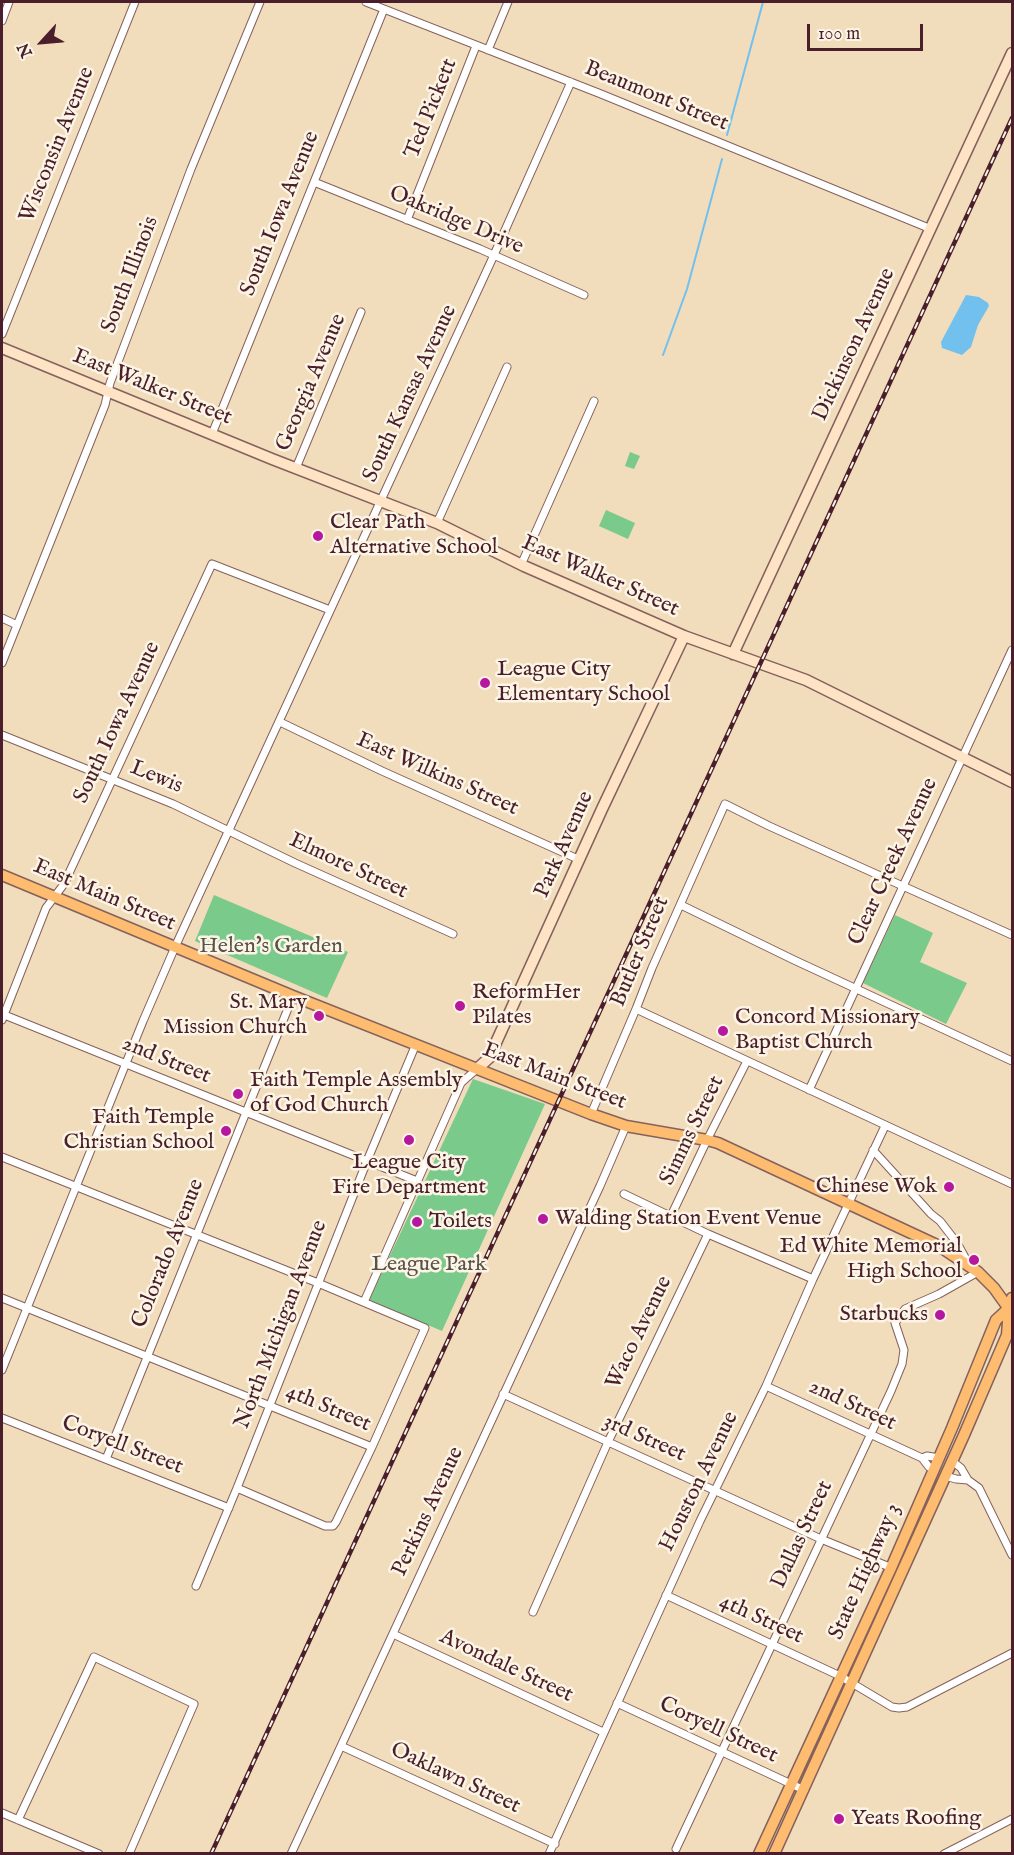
<!DOCTYPE html>
<html>
<head>
<meta charset="utf-8">
<style>
	body { margin:0 }
	#map { position:relative; width:1014px; height:1855px; overflow:hidden; background:#f1dcbb; font-family:"IM FELL English",serif }
	canvas { display:block }
	.frame { position:absolute; inset:0; border:3px solid #4a1f2b; pointer-events:none }
	.north { position:absolute; left:12px; top:12px; width:60px; height:60px; -webkit-text-stroke:4px #fcf5e5; paint-order:stroke; rotate:244deg; font-size:16px; font-weight:700; line-height:24px; text-align:center; color:#4a1f2b }
	.north::after { content:''; display:block; margin:auto; width:21px; height:27px; background:#4a1f2b; clip-path:polygon(50% 0,100% 100%,50% 72%,0 100%) }
	.scale { position:absolute; left:807px; top:24px; width:116px; height:27px; box-sizing:border-box; border:3px solid #4a1f2b; border-top:0; padding-left:8px; font-size:18px; line-height:21px; white-space:nowrap; color:#4a1f2b; -webkit-text-stroke:4px #fcf5e5; paint-order:stroke }
</style>
</head>
<body>
<div id="map">
<canvas width="1014" height="1855"></canvas>
<div class="frame"></div>
<div class="north">N</div>
<div class="scale">100 m</div>
</div>
<script>
const context = document.querySelector('canvas').getContext('2d');
context.lineJoin = 'round';
function fillPath(path, color) {
  context.fillStyle = color;
  context.fill(path, 'evenodd');
}
function poly(rows) {
  const path = new Path2D();
  for (const r of rows) {
    path.moveTo(r[0], r[1]);
    for (let i = 2; i < r.length; i += 2) path.lineTo(r[i], r[i + 1]);
  }
  return path;
}
function stroke(path, color, width, dash) {
  context.strokeStyle = color;
  context.lineWidth = width;
  context.lineCap = dash ? 'butt' : 'round';
  context.setLineDash(dash || []);
  context.stroke(path);
}
function write(font, color, halo, rows, align = 'center') {
  context.font = font + ' "IM FELL English",serif';
  context.lineWidth = 5;
  context.setLineDash([]);
  context.textBaseline = 'middle';
  context.strokeStyle = halo;
  context.fillStyle = color;
  for (const [text, x, y, turn = 0] of rows) {
    context.save();
    context.translate(x, y);
    context.rotate((+turn || 0) * Math.PI / 180);
    context.textAlign = isNaN(turn) ? turn : align;
    if (halo) context.strokeText(text, 0, 0);
    context.fillText(text, 0, 0);
    context.restore();
  }
}
const green = poly([
	[630,452,640,456,634,469,625,466],
	[606,510,635,523,628,539,599,526],
	[214,895,348,952,327,998,195,941],
	[895,915,933,933,920,962,967,983,946,1024,863,983],
	[473,1079,545,1104,442,1331,369,1300]
]);
const water = poly([
	[966,295,979,297,988,303,989,306,978,325,971,347,962,355,942,348,941,342]
]);
const stream = poly([
	[727,135,763,2],
	[663,355,687,289,722,159]
]);
const street = poly([
	[366,2,601,94,931,229],
	[2,21,9,2],
	[488,50,508,2],
	[314,182,480,249,584,295],
	[407,220,476,46],
	[2,334,135,2],
	[212,434,384,9],
	[296,468,361,312],
	[437,523,507,367],
	[521,565,594,401],
	[2,618,17,625],
	[2,663,105,405,110,383,191,169,260,2],
	[280,722,382,771,580,860],
	[2,735,173,804,295,863,453,934],
	[681,905,794,960,1012,1061],
	[636,1009,1012,1184],
	[2,1014,417,1181],
	[2,1020,46,908,64,884,212,564,330,610],
	[809,1090,1012,650],
	[591,1114,636,1009,652,968,725,804,769,826,1012,935],
	[873,1150,931,1214,940,1221,957,1243,968,1263],
	[2,1157,318,1283,425,1328,372,1447,336,1522,333,1526,325,1526,237,1488],
	[624,1194,708,1234,813,1279],
	[671,1216,707,1140,747,1061],
	[2,1298,372,1447],
	[364,1302,461,1083,478,1068],
	[2,1370,143,1021,175,947,494,255,571,82],
	[766,1386,922,1458,929,1467,934,1470],
	[503,1394,821,1539,892,1568],
	[2,1418,229,1508],
	[922,1458,927,1456,939,1458],
	[106,1459,293,996],
	[952,1461,961,1468,968,1480,979,1488,1012,1555],
	[945,1476,956,1479,968,1480],
	[196,1586,237,1488,367,1161,416,1044],
	[666,1595,840,1676,892,1707,899,1708,907,1707,1012,1653],
	[533,1612,608,1442,708,1234],
	[393,1634,603,1732],
	[617,1703,804,1790],
	[341,1746,555,1844],
	[2,1813,99,1854],
	[18,1820,94,1657,194,1704,129,1854],
	[676,1849,891,1391,902,1364,904,1350,895,1323,905,1309,939,1294,978,1272],
	[291,1854,600,1186,626,1126],
	[549,1854,700,1521,766,1386,813,1279,885,1126],
	[944,1854,1012,1819]
]);
const secondary = poly([
	[2,348,272,459,437,523,524,566,684,636,806,680,1012,782],
	[733,654,1012,53],
	[478,1068,489,1058,602,809,684,636]
]);
const primary = poly([
	[2,875,293,996,591,1114,626,1126,707,1140,718,1143,939,1246,978,1272,994,1288,1012,1313],
	[759,1854,891,1568,952,1428,996,1320,1009,1308],
	[774,1854,964,1435,1007,1335,1009,1308,1012,1298]
]);
const rail = poly([
	[211,1854,1012,118]
]);
const markers = [
	[318,536,6,"#b5179e"],
	[485,683,6,"#b5179e"],
	[460,1006,6,"#b5179e"],
	[319,1016,6,"#b5179e"],
	[723,1031,6,"#b5179e"],
	[238,1094,6,"#b5179e"],
	[226,1131,6,"#b5179e"],
	[409,1140,6,"#b5179e"],
	[949,1187,6,"#b5179e"],
	[543,1219,6,"#b5179e"],
	[417,1222,6,"#b5179e"],
	[974,1260,6,"#b5179e"],
	[940,1315,6,"#b5179e"],
	[839,1819,6,"#b5179e"]
];
const streetNames = [
	["Beaumont Street",656,97,22],
	["Ted Pickett",432,109,-68],
	["Wisconsin Avenue",58,145,-68],
	["South Iowa Avenue",281,214,-68],
	["Oakridge Drive",456,221,23],
	["South Illinois",131,275,-69],
	["Dickinson Avenue",855,345,-65],
	["Georgia Avenue",312,383,-67],
	["East Walker Street",152,388,22],
	["South Kansas Avenue",411,394,-65],
	["East Walker Street",600,577,24],
	["South Iowa Avenue",118,723,-65],
	["East Wilkins Street",437,775,24],
	["Lewis",156,778,22],
	["Park Avenue",565,845,-66],
	["Clear Creek Avenue",894,862,-65],
	["Elmore Street",348,867,25],
	["East Main Street",104,896,23],
	["Butler Street",641,952,-67],
	["2nd Street",166,1061,22],
	["East Main Street",554,1077,21],
	["Simms Street",693,1131,-64],
	["Colorado Avenue",169,1254,-68],
	["North Michigan Avenue",282,1325,-69],
	["Waco Avenue",640,1333,-64],
	["2nd Street",852,1406,25],
	["4th Street",328,1409,23],
	["3rd Street",644,1439,24],
	["Coryell Street",122,1446,21],
	["Houston Avenue",700,1482,-64],
	["Perkins Avenue",429,1512,-65],
	["Dallas Street",803,1535,-65],
	["State Highway 3",866,1572,-66],
	["4th Street",761,1620,25],
	["Avondale Street",506,1667,25],
	["Coryell Street",718,1731,25],
	["Oaklawn Street",455,1779,25]
];
const poiNames = [
	["Clear Path",330,523],
	["Alternative School",330,548],
	["League City",497,670],
	["Elementary School",497,695],
	["ReformHer",472,993],
	["Pilates",472,1018],
	["St. Mary",307,1003,"right"],
	["Mission Church",307,1028,"right"],
	["Concord Missionary",735,1018],
	["Baptist Church",735,1043],
	["Faith Temple Assembly",250,1081],
	["of God Church",250,1106],
	["Faith Temple",214,1118,"right"],
	["Christian School",214,1143,"right"],
	["League City",409,1163,"center"],
	["Fire Department",409,1188,"center"],
	["Chinese Wok",937,1187,"right"],
	["Walding Station Event Venue",555,1219],
	["Toilets",429,1222],
	["Ed White Memorial",962,1247,"right"],
	["High School",962,1272,"right"],
	["Starbucks",928,1315,"right"],
	["Yeats Roofing",851,1819]
];
const parkNames = [
	["Helen's Garden",271,947],
	["League Park",429,1265]
];
fillPath(green, '#79ca8b');
fillPath(water, '#72c0ed');
stroke(stream, '#72c0ed', 2);
stroke(street, '#84615d', 9);
stroke(secondary, '#84615d', 13);
stroke(primary, '#84615d', 13);
stroke(street, '#fff', 7);
stroke(secondary, '#fee4c5', 10);
stroke(primary, '#fdbc6f', 10);
stroke(rail, '#4a1f2b', 4.5);
stroke(rail, '#fcf5e5', 2, [7]);
for (const [x, y, r, color] of markers) {
  const dot = new Path2D();
  dot.arc(x, y, r, 0, 2 * Math.PI);
  context.fillStyle = color;
  context.fill(dot);
  stroke(dot, '#fcf5e5', 2);
}
write('22px', '#4a1f2b', '#fcf5e5', streetNames);
write('22px', '#4a1f2b', '#fcf5e5', poiNames, 'left');
write('22px', '#585248', '#fcf5e5', parkNames);
</script>
</body>
</html>
